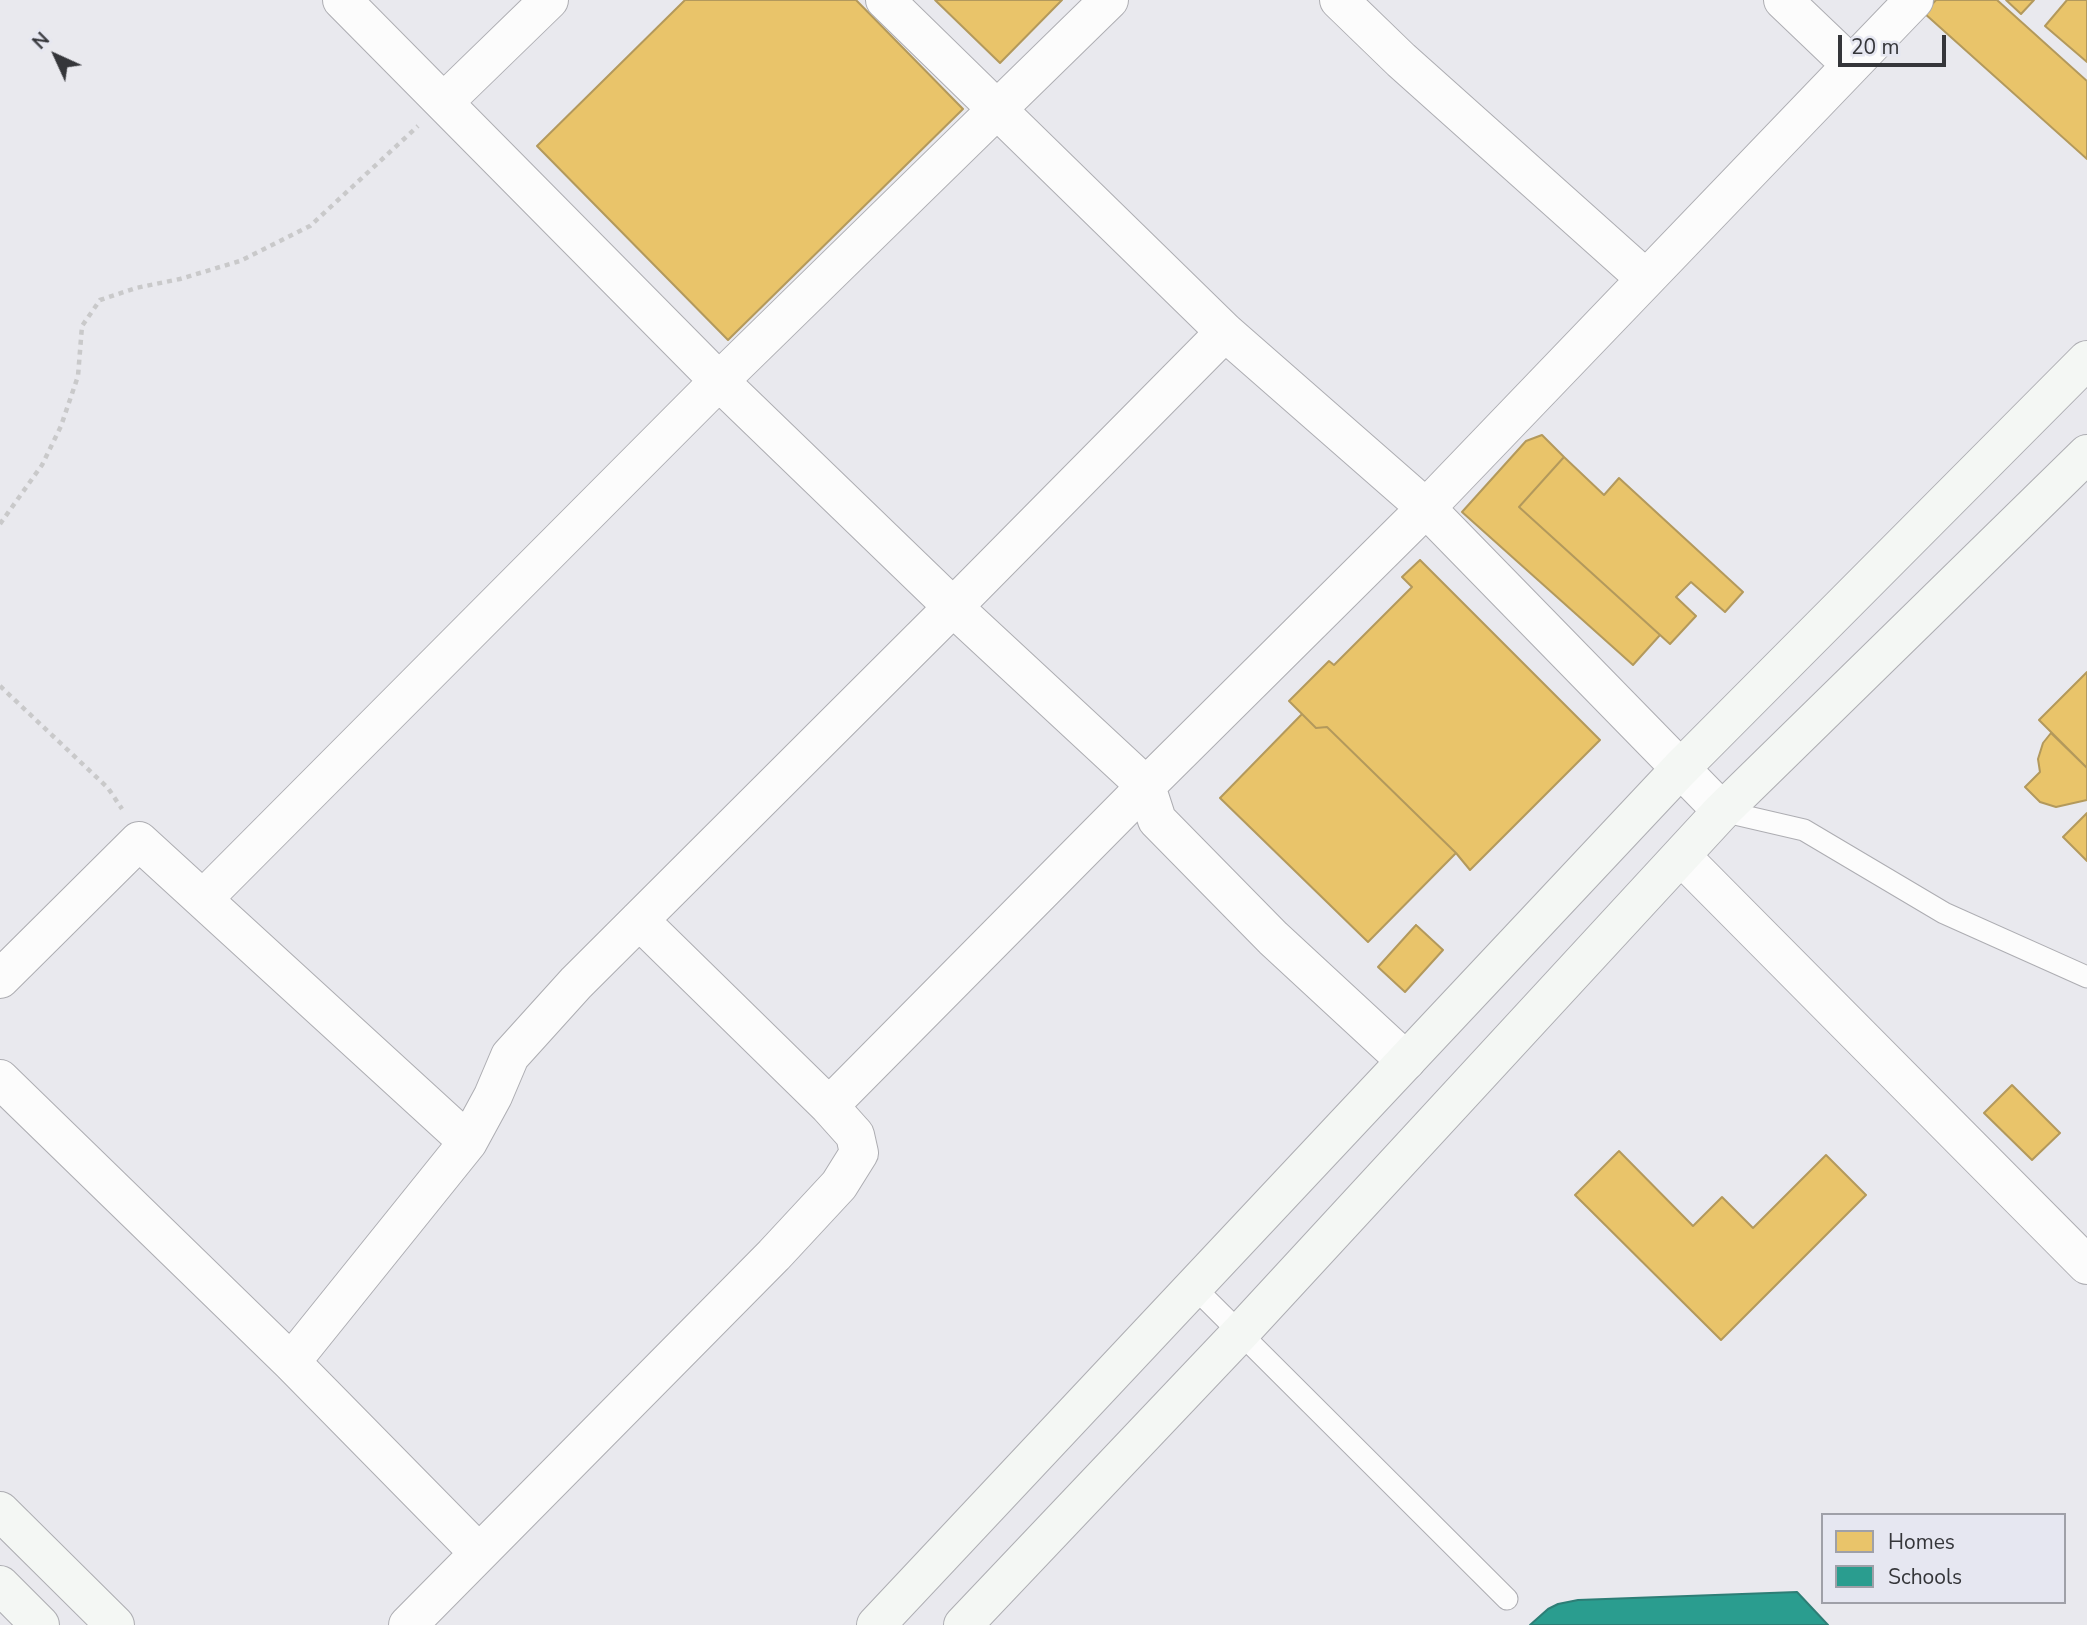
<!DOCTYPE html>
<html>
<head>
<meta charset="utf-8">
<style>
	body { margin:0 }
	#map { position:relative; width:2087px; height:1625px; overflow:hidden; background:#e9e9ee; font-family:"Nunito Sans",sans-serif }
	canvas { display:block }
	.legend { position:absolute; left:1821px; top:1513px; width:245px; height:91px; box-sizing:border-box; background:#e6e7f1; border:2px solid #9fa0a8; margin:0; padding:9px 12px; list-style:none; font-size:21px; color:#35363a }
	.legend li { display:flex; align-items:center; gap:14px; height:35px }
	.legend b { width:35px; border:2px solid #9fa0a8 }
	.north { position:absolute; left:21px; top:21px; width:70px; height:70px; -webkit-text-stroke:5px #e6e7f1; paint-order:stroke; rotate:315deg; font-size:19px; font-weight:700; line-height:28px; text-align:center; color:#35363a }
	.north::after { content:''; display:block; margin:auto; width:24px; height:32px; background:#35363a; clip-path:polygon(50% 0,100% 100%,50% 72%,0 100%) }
	.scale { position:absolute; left:1838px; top:35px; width:108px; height:32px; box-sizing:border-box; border:4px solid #35363a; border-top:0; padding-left:9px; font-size:21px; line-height:24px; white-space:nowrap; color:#35363a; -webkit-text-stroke:5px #e6e7f1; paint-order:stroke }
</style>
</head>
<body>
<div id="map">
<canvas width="2087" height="1625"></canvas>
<ul class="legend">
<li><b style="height:19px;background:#e9c46a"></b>Homes</li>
<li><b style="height:19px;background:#2a9d8f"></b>Schools</li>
</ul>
<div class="north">N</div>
<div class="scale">20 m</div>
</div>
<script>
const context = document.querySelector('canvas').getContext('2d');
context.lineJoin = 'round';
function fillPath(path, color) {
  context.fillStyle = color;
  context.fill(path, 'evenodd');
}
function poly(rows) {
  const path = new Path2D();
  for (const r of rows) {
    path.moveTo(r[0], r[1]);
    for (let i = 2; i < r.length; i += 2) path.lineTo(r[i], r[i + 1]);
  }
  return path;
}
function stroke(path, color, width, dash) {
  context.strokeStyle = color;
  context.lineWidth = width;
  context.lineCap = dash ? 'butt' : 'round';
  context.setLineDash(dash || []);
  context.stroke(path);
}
const homes = poly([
	[685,0,856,0,963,109,728,340,537,146,685,0],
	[935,0,1062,0,1000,63,935,0],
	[1936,0,1997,0,2087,81,2087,159,1924,13,1936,0],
	[2006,0,2034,0,2021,14,2006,0],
	[2067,0,2087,0,2087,62,2045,26,2067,0],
	[1542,435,1564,457,1519,507,1660,635,1633,665,1462,512,1526,441,1542,435],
	[1564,457,1604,495,1619,478,1743,592,1725,612,1691,582,1676,597,1696,616,1670,644,1519,507,1564,457],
	[1420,560,1600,740,1470,870,1456,853,1327,727,1316,728,1289,701,1329,661,1334,665,1412,587,1402,577,1420,560],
	[2087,672,2087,768,2039,720,2087,672],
	[1302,714,1316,728,1327,727,1456,853,1368,942,1220,798,1302,714],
	[2051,733,2087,768,2087,800,2056,807,2040,802,2025,787,2040,772,2038,759,2043,743,2051,733],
	[2087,813,2087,861,2063,837,2087,813],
	[1416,925,1443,950,1405,992,1378,967,1416,925],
	[2012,1085,2060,1133,2032,1160,1984,1113,2012,1085],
	[1619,1151,1693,1226,1722,1197,1753,1228,1826,1155,1866,1195,1721,1340,1575,1195,1619,1151]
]);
const schools = poly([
	[1797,1592,1828,1625,1530,1625,1548,1609,1558,1604,1578,1600,1797,1592]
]);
const path = poly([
	[0,524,42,465,61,426,78,376,82,326,100,300,136,288,180,279,240,261,310,226,418,126],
	[0,686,108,788,122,809]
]);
const lane = poly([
	[1722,811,1804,830,1944,913,2087,977],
	[1194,1287,1507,1599]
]);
const street = poly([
	[342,0,719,381,953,607,1146,786,1157,820,1273,938,1406,1061],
	[885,0,1225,332,1426,508,1722,811],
	[1339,0,1401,60,1646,279],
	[1783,0,1850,64],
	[444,102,549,0],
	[1682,857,2087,1265],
	[204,898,719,381,1109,0],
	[0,979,139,841,468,1142],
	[0,1079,291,1362,479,1553],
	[829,1106,1146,786,1426,508,1914,0],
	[291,1362,468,1142,493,1096,510,1056,576,983,953,607,1225,332],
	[408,1625,774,1255,839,1185,859,1153,855,1135,829,1106,639,920]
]);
const secondary = poly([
	[0,1511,115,1625],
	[0,1585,40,1625],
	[876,1625,1680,769,2087,360],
	[963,1625,1241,1332,1722,811,2087,454]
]);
fillPath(homes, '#e9c46a');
stroke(homes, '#b3995c', 2);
fillPath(schools, '#2a9d8f');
stroke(schools, '#2d7e76', 2);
stroke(lane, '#adadb2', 23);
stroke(street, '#adadb2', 40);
stroke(secondary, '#adadb2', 40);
stroke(path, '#c9c9ca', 4.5, [5, 5]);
stroke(lane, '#fcfcfc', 21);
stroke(street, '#fcfcfc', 38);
stroke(secondary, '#f4f7f4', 38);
</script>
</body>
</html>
